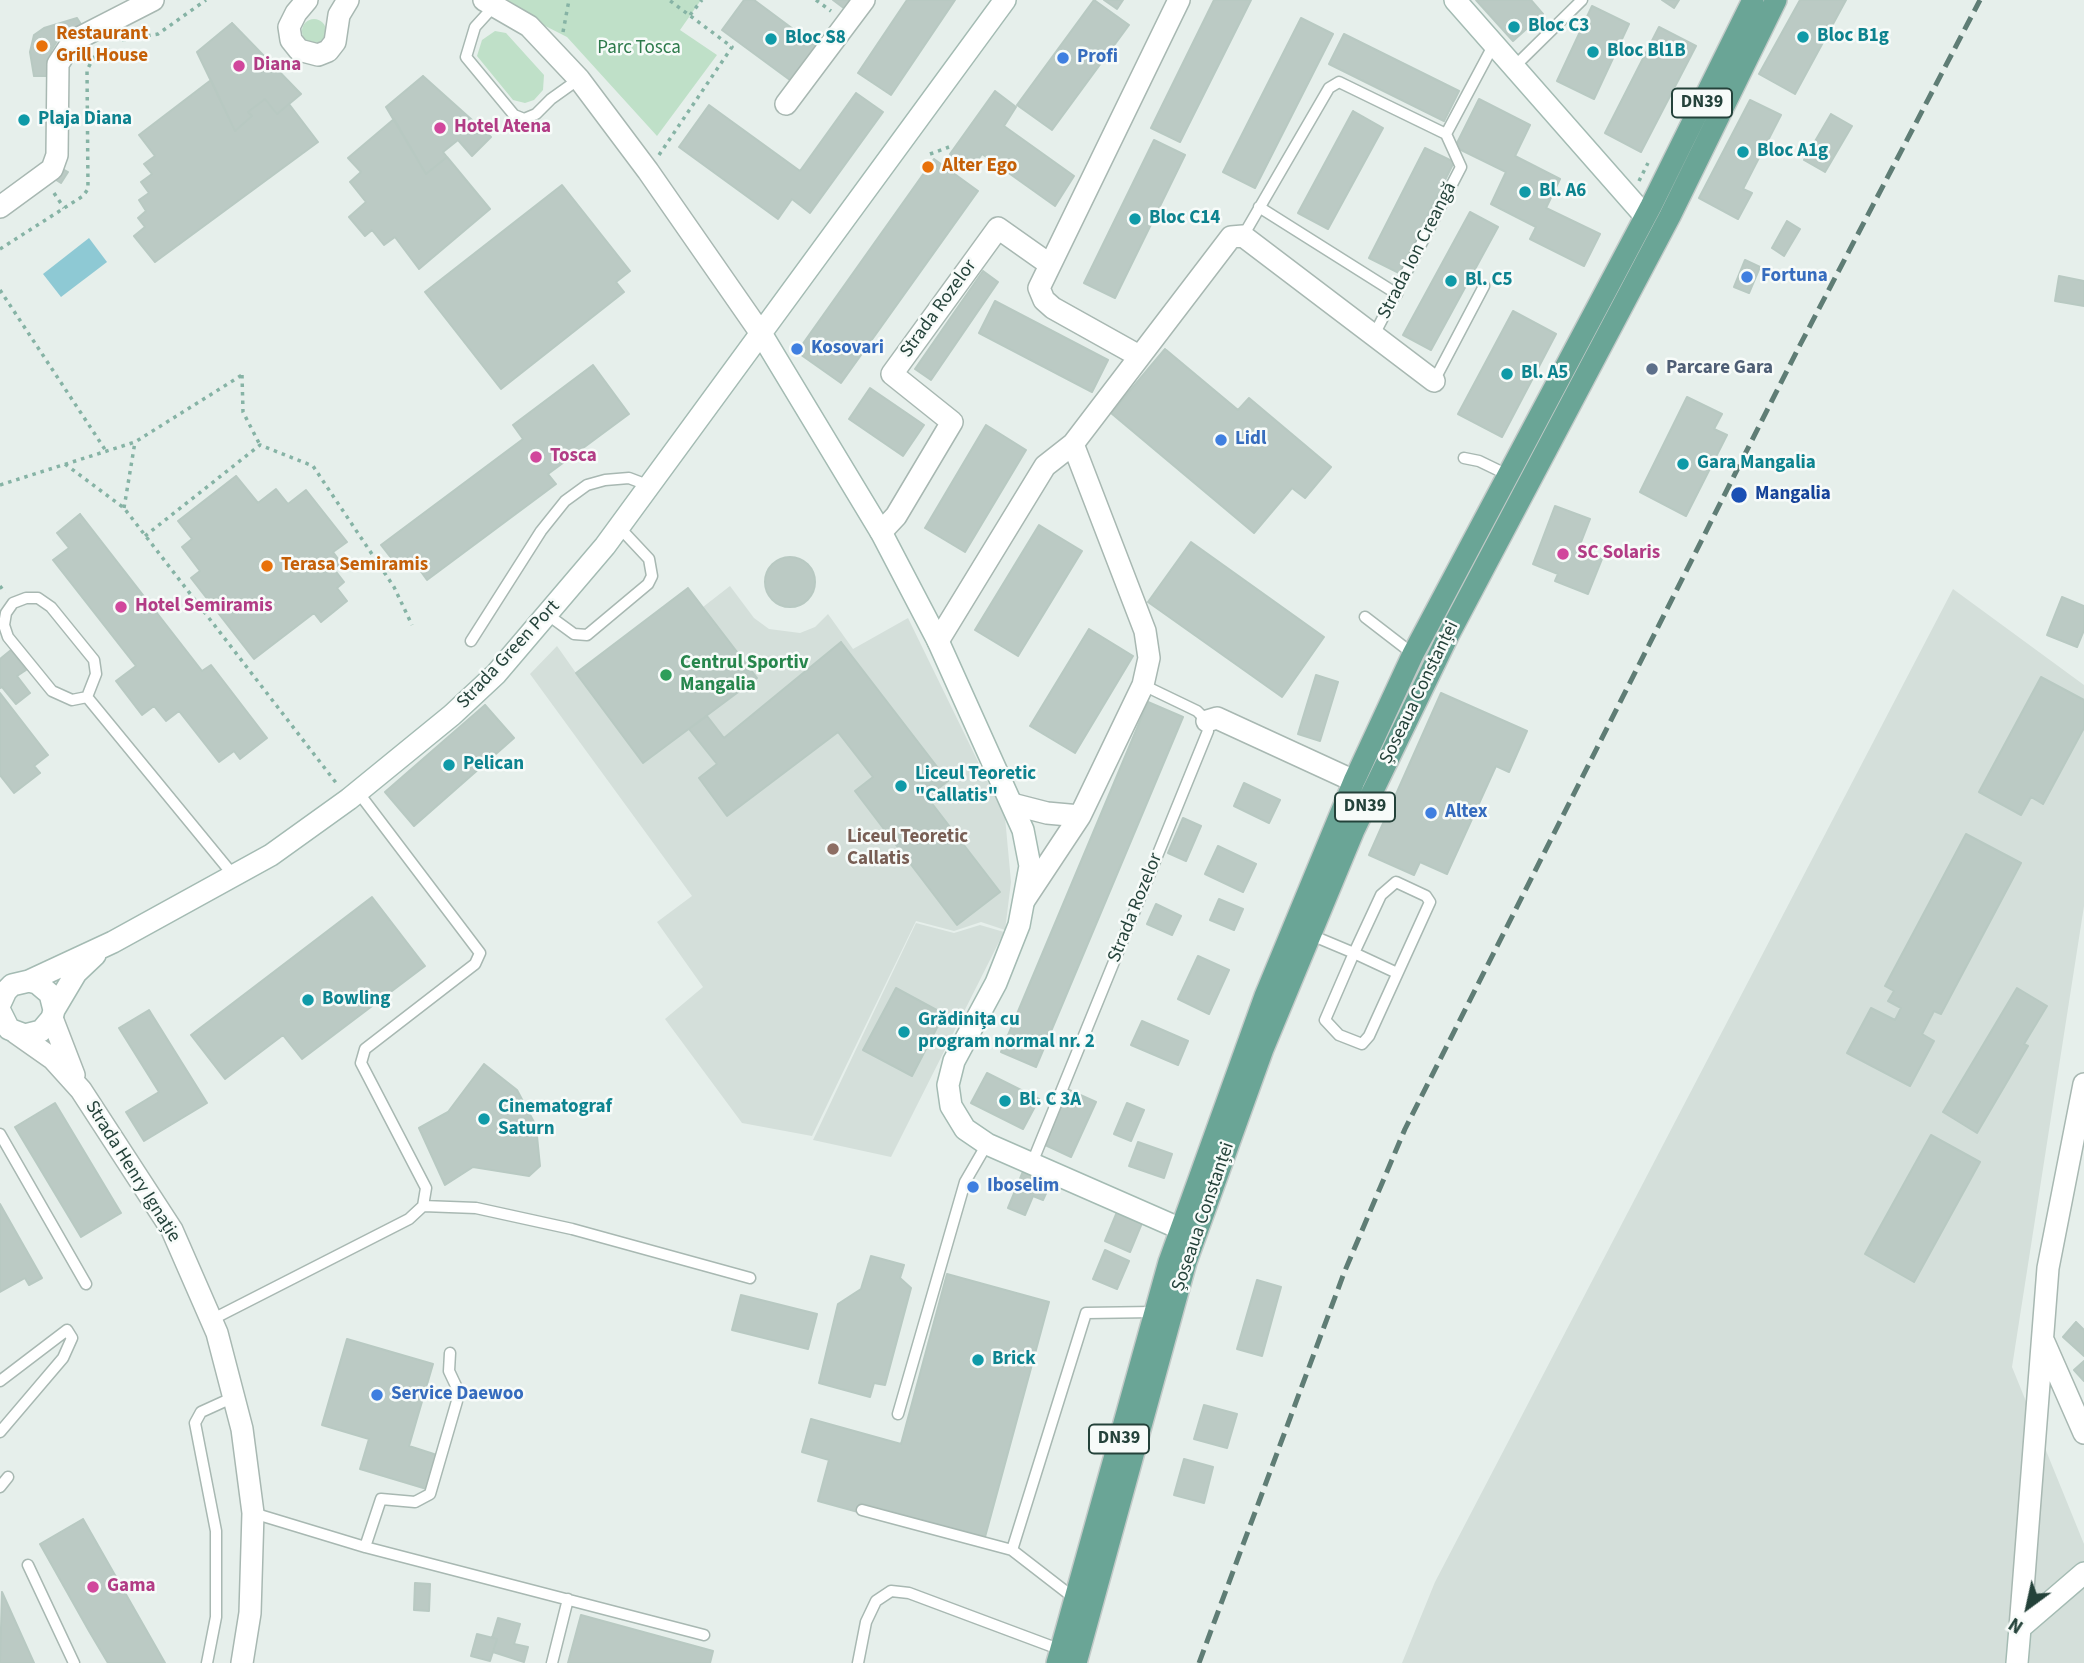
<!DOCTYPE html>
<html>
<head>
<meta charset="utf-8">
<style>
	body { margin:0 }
	#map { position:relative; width:2084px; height:1663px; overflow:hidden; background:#e6efeb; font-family:"Source Sans 3",sans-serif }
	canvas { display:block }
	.north { position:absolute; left:1993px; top:1572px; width:70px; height:70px; -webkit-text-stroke:5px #f7fbf9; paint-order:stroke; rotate:213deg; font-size:19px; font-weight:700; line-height:28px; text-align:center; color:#24423a }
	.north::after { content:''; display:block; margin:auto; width:24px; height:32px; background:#24423a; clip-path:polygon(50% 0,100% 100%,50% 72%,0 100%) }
</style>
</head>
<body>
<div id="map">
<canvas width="2084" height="1663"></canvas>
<div class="north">N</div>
</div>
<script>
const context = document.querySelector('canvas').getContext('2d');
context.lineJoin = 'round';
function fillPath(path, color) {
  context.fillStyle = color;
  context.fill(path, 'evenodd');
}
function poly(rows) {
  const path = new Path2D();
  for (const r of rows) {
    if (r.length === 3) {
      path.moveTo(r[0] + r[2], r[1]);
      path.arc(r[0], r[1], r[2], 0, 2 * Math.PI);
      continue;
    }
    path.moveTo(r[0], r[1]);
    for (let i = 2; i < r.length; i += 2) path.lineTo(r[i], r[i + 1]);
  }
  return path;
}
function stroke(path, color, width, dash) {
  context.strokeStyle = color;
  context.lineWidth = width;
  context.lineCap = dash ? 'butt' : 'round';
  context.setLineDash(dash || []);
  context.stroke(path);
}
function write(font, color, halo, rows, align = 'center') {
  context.font = font + ' "Source Sans 3",sans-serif';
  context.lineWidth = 5;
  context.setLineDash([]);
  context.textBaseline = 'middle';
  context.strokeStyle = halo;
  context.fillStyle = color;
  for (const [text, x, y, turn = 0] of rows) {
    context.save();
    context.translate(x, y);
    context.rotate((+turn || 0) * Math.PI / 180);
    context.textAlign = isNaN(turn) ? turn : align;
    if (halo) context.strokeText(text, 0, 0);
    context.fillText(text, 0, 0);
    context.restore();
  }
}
const built = poly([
	[730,586,754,618,769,629,800,633,815,627,828,614,853,649,908,618,1005,817,1011,882,1005,930,981,922,954,931,916,921,812,1136,742,1123,665,1019,703,987,657,922,692,896,530,674,557,646,576,673,688,588,703,607],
	[1953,589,2084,685,2084,906,2012,1367,2084,1544,2084,1663,1402,1663,1435,1582],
	[916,923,954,933,980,925,1004,932,891,1157,813,1140]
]);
const green = poly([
	[494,0,701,0,680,30,717,55,657,136,567,37],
	[314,31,12],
	[495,31,506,33,544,75,543,90,534,100,525,103,513,100,477,56,482,40]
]);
const water = poly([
	[89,238,107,262,61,297,43,274]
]);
const building = poly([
	[744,0,754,0,820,49,794,83,722,30,744,0],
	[833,0,852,0,845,9,833,0],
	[907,0,955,0,891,95,858,73,907,0],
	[1094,0,1129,25,1052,130,1017,105,1094,0],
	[1104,0,1123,0,1117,9,1104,0],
	[1214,0,1251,0,1180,142,1151,128,1214,0],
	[1476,0,1531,0,1543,14,1513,41,1476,0],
	[1662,0,1679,0,1674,8,1662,0],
	[1800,0,1846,0,1795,94,1759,74,1800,0],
	[1592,6,1629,24,1594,99,1557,81,1592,6],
	[77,18,84,29,57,41,51,51,50,76,34,76,30,52,34,35,44,28,77,18],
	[1301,18,1333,34,1255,188,1223,172,1301,18],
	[232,23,301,94,277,114,265,99,248,112,252,116,235,131,197,52,232,23],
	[1659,27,1696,46,1641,152,1605,133,1659,27],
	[1344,34,1459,91,1444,121,1329,64,1344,34],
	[423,76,491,137,472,156,458,140,443,152,447,157,426,174,386,107,423,76],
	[211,80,235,131,252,116,248,112,265,99,277,114,289,104,318,142,155,262,134,236,145,227,138,218,146,211,139,200,149,193,141,182,152,174,144,164,155,156,139,135,211,80],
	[995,91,1016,107,1004,126,1074,176,1055,206,982,154,970,171,950,154,995,91],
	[856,93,883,112,810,213,792,199,778,219,679,147,709,105,800,171,856,93],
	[1479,99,1530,125,1515,156,1560,179,1546,208,1600,234,1584,266,1530,239,1536,227,1491,204,1506,172,1455,147,1479,99],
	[1750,100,1781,115,1743,189,1752,193,1738,219,1699,198,1750,100],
	[1353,111,1383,128,1328,229,1298,213,1353,111],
	[1831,114,1852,126,1825,172,1804,160,1831,114],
	[394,119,426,174,447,157,490,209,419,269,395,237,384,245,372,230,365,236,349,217,366,202,350,182,361,172,348,158,394,119],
	[1154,140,1185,155,1115,298,1084,283,1154,140],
	[1425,148,1454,162,1399,273,1369,258,1425,148],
	[934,159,978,191,841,383,797,352,934,159],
	[59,167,68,172,61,183,53,178,59,167],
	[562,185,630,271,616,282,624,292,501,389,425,292,562,185],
	[1470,212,1498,227,1431,350,1403,335,1470,212],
	[1787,221,1800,229,1784,256,1772,248,1787,221],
	[1745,260,1760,267,1749,293,1734,287,1745,260],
	[983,271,998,282,931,380,915,369,983,271],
	[2059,276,2084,281,2084,306,2055,301,2059,276],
	[995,301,1108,360,1092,392,979,333,995,301],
	[1513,311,1556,334,1502,437,1458,414,1513,311],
	[1165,349,1238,410,1249,398,1331,467,1305,498,1292,488,1254,533,1111,413,1165,349],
	[593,365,629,414,548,474,556,484,427,580,412,559,399,568,381,545,523,439,513,425,593,365],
	[870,388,924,425,903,456,849,419,870,388],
	[1687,397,1722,414,1714,429,1727,435,1686,516,1640,492,1687,397],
	[986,425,1026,450,965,552,925,528,986,425],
	[236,476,258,503,276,489,288,504,306,490,347,542,333,552,341,563,334,569,344,582,337,588,347,601,321,622,314,613,254,659,191,578,200,571,182,547,192,539,178,521,236,476],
	[1555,506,1590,519,1578,550,1602,559,1588,594,1555,581,1558,574,1533,564,1555,506],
	[80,514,202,671,211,665,267,738,240,759,234,751,219,762,179,711,166,721,154,706,142,715,116,681,136,666,53,560,69,548,57,533,80,514],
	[1039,525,1082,551,1018,656,975,630,1039,525],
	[1191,542,1324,637,1282,697,1148,602,1191,542],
	[790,582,25],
	[688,588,757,678,643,763,576,673,688,588],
	[2062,597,2084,606,2084,630,2077,647,2047,635,2062,597],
	[1089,629,1133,656,1075,753,1030,726,1089,629],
	[841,642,948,781,927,797,1000,892,957,925,855,791,873,777,838,732,727,816,699,778,717,764,689,729,707,716,724,738,841,642],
	[11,650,26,670,17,676,30,693,16,704,2,687,0,688,0,659,11,650],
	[1316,675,1338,682,1320,741,1298,734,1316,675],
	[2041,677,2084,700,2084,728,2043,804,2031,797,2021,815,1979,792,2041,677],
	[0,693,48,755,34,766,40,773,14,793,0,775,0,693],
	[1441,693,1527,731,1509,772,1496,766,1447,874,1420,862,1414,875,1369,855,1441,693],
	[1148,702,1183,717,1036,1067,1001,1052,1148,702],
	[485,705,514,738,414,826,385,792,485,705],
	[1244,783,1280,800,1269,823,1234,806,1244,783],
	[1183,818,1201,826,1186,861,1168,853,1183,818],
	[1966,834,2021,863,1941,1014,1934,1011,1922,1034,1934,1041,1910,1086,1847,1053,1871,1008,1895,1020,1901,1008,1888,1001,1894,991,1885,986,1966,834],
	[1218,846,1256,864,1243,892,1205,874,1218,846],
	[372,897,425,966,302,1059,283,1035,225,1079,191,1035,372,897],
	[1219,899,1243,909,1234,930,1210,920,1219,899],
	[1156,904,1181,916,1172,935,1147,924,1156,904],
	[1198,956,1229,970,1209,1014,1178,999,1198,956],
	[896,988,944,1014,912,1076,863,1050,896,988],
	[2017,988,2047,1006,2024,1044,2028,1046,1977,1133,1943,1112,2017,988],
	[149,1010,207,1103,144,1141,126,1112,159,1092,119,1028,149,1010],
	[1142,1021,1188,1041,1178,1065,1131,1045,1142,1021],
	[484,1064,517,1090,536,1126,540,1166,529,1176,473,1167,445,1185,419,1128,448,1112,484,1064],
	[987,1073,1039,1099,1023,1129,971,1103,987,1073],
	[1067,1089,1096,1102,1071,1157,1043,1144,1067,1089],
	[55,1103,121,1213,81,1237,15,1127,55,1103],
	[1127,1103,1144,1110,1131,1141,1114,1134,1127,1103],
	[1931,1135,1980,1162,1914,1282,1865,1254,1931,1135],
	[1138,1142,1172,1154,1164,1178,1129,1166,1138,1142],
	[1024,1169,1052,1180,1043,1200,1033,1196,1025,1215,1008,1208,1024,1169],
	[0,1204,42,1278,29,1285,25,1278,0,1292,0,1204],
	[1117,1212,1142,1223,1130,1252,1105,1241,1117,1212],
	[1105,1250,1129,1261,1117,1289,1093,1279,1105,1250],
	[871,1256,904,1265,900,1278,911,1288,885,1385,874,1383,870,1397,819,1383,838,1304,861,1289,871,1256],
	[947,1274,1049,1302,985,1537,860,1503,858,1512,818,1501,829,1460,802,1452,811,1419,901,1444,947,1274],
	[1257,1280,1281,1287,1262,1356,1237,1349,1257,1280],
	[741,1295,817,1314,808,1349,732,1330,741,1295],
	[2076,1322,2084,1330,2084,1356,2063,1337,2076,1322],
	[347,1339,433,1364,409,1446,440,1456,430,1490,360,1469,369,1439,322,1425,347,1339],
	[2084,1361,2084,1381,2074,1370,2084,1361],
	[1204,1405,1237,1414,1227,1448,1194,1439,1204,1405],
	[1184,1459,1213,1467,1204,1503,1174,1495,1184,1459],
	[83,1519,165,1663,108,1663,89,1631,40,1544,83,1519],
	[415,1583,430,1584,429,1611,414,1610,415,1583],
	[2,1592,34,1663,0,1663,2,1592],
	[581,1615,713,1651,710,1663,568,1663,581,1615],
	[498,1618,520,1624,514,1644,528,1647,524,1662,493,1652,497,1639,492,1638,498,1618],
	[477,1634,497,1639,490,1661,471,1656,477,1634]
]);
const path = poly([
	[816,0,831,11],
	[690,15,702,0],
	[563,32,569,0],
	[122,40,158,34,206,0],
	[930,154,949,147],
	[659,155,732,47,669,0],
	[1639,181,1648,163],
	[54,193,64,208],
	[0,249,83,196,88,189,87,70,94,57,109,47],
	[0,290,106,451],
	[242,375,243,412,260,445],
	[65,464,124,508,337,784],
	[0,485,135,442,242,375],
	[124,508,135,442],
	[145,536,260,445,313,466,394,587,412,625],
	[0,586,5,593]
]);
const lane = poly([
	[495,5,475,27,466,57,514,115,524,119,536,114,551,99,579,79],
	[1515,66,1582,0],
	[1446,134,1494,44],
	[1259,207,1397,294],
	[1243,236,1329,88,1339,82,1446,134,1461,167,1374,335],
	[1434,381,1484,286],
	[1464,458,1479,461,1508,475],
	[548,615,574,634,587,635,648,584,652,576,649,559,619,527],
	[1365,617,1413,654],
	[471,641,541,531,565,501,587,485,605,480,629,478,650,486],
	[87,697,72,700,52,691,8,637,4,625,6,613,13,603,26,598,38,598,51,607,94,660,96,674,87,697,234,876],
	[1311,935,1354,953,1325,1020,1339,1035,1362,1044,1369,1036,1430,902,1426,896,1396,882,1381,895,1354,953,1397,973],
	[0,1134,86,1284],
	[1032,1163,1208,731,1207,721,1197,711,1143,685],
	[423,1206,476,1208,572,1229,750,1278],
	[211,1320,409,1219,423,1206,426,1188,361,1063,365,1049,475,964,480,953,358,792],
	[0,1381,67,1330,72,1338,63,1358,0,1432],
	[898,1414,965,1182,987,1144],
	[0,1487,8,1477],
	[862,1510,1012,1550],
	[253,1513,365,1547,704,1635],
	[365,1547,381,1499,415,1502,430,1494,457,1401,457,1388,449,1371,450,1353],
	[28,1565,74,1663],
	[1074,1598,1012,1550,1086,1313,1154,1312],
	[207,1663,216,1617,216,1531,195,1423,201,1412,234,1397],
	[552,1663,568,1599],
	[858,1663,866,1622,876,1601,891,1591,909,1593,1064,1651]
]);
const street = poly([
	[307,0,296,13,289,27,291,40,299,50,318,55,328,51,335,42,339,15,348,0],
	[484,0,529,26,579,79,648,171,762,335],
	[786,104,864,0],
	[0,207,52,169,57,155,58,64,73,41,153,0],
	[1139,356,1053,308,1044,300,1039,288,1179,0],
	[881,532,896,516,952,422,892,374,998,228,1049,264],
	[938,641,1045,466,1073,444,1231,237,1243,236,1434,381],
	[1207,721,1217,718,1354,781],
	[1012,804,1047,813,1080,816,1143,685,1149,658,1145,631,1073,444],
	[1025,899,1080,816],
	[52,1018,74,1075],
	[16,1033,53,1059,81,1090,172,1230,217,1333,242,1429,253,1513,250,1613,242,1663],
	[2044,1342,2084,1433],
	[2020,1628,2048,1268,2084,1084]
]);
const secondary = poly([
	[1455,0,1645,216],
	[762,335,881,532,938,641,1023,830,1030,866,1019,925,996,983,954,1061,948,1085,951,1106,965,1129,987,1144,1181,1229],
	[29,981,113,942,271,855,349,799,452,715,496,674,605,546,1005,0],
	[0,1004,6,991,12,985,29,981,37,983,50,994,54,1010,52,1018,41,1031,25,1035,9,1029,0,1011],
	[54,1010,76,973,95,955],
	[2017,1663,2020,1628,2084,1573]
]);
const primary = poly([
	[1057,1663,1169,1262,1265,996,1354,781,1413,654,1651,206,1753,0],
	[1076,1663,1186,1262,1263,1049,1354,830,1448,636,1670,216,1776,0]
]);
const rail = poly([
	[1199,1663,1344,1273,1405,1129,1800,345,1980,0]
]);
const markers = [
	[1514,27,7,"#0f9aa8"],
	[1803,37,7,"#0f9aa8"],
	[771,39,7,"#0f9aa8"],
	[42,46,7,"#e8710a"],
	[1593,52,7,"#0f9aa8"],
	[1063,58,7,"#3f7fe0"],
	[239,66,7,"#d1479c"],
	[24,120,7,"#0f9aa8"],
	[440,128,7,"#d1479c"],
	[1743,152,7,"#0f9aa8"],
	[928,167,7,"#e8710a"],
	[1525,192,7,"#0f9aa8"],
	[1135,219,7,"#0f9aa8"],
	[1747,277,7,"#3f7fe0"],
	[1451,281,7,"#0f9aa8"],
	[797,349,7,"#3f7fe0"],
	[1652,369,7,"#5c6f8a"],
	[1507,374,7,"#0f9aa8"],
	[1221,440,7,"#3f7fe0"],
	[536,457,7,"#d1479c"],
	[1683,464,7,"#0f9aa8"],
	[1739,495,9,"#1a4fb4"],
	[1563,554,7,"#d1479c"],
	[267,566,7,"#e8710a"],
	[121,607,7,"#d1479c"],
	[666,675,7,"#2e9e5b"],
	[449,765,7,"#0f9aa8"],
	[901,786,7,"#0f9aa8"],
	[1431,813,7,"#3f7fe0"],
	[833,849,7,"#8d6e63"],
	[308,1000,7,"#0f9aa8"],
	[904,1032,7,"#0f9aa8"],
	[1005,1101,7,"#0f9aa8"],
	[484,1119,7,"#0f9aa8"],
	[973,1187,7,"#3f7fe0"],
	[978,1360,7,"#0f9aa8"],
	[377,1395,7,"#3f7fe0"],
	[93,1587,7,"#d1479c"]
];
const shields = [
	[1702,103,60],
	[1365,807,60],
	[1119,1439,60]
];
const shieldNames = [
	["DN39",1702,103],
	["DN39",1365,807],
	["DN39",1119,1439]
];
const cultureNames = [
	["Bloc C3",1528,27],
	["Bloc B1g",1817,37],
	["Bloc S8",785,39],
	["Bloc Bl1B",1607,52],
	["Plaja Diana",38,120],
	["Bloc A1g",1757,152],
	["Bl. A6",1539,192],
	["Bloc C14",1149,219],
	["Bl. C5",1465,281],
	["Bl. A5",1521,374],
	["Gara Mangalia",1697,464],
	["Pelican",463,765],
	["Liceul Teoretic",915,775],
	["\"Callatis\"",915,797],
	["Bowling",322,1000],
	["Grădinița cu",918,1021],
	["program normal nr. 2",918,1043],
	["Bl. C 3A",1019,1101],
	["Cinematograf",498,1108],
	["Saturn",498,1130],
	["Brick",992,1360]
];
const foodNames = [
	["Restaurant",56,35],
	["Grill House",56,57],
	["Alter Ego",942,167],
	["Terasa Semiramis",281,566]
];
const parkNames = [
	["Parc Tosca",639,49]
];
const shopNames = [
	["Profi",1077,58],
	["Fortuna",1761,277],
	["Kosovari",811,349],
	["Lidl",1235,440],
	["Altex",1445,813],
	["Iboselim",987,1187],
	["Service Daewoo",391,1395]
];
const hotelNames = [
	["Diana",253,66],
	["Hotel Atena",454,128],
	["Tosca",550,457],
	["SC Solaris",1577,554],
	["Hotel Semiramis",135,607],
	["Gama",107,1587]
];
const streetNames = [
	["Strada Ion Creangă",1418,251,-63],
	["Strada Rozelor",939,309,-54],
	["Strada Green Port",509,655,-47],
	["Șoseaua Constanței",1420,693,-64],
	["Strada Rozelor",1136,908,-68],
	["Strada Henry Ignație",132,1172,58],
	["Șoseaua Constanței",1204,1217,-71]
];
const serviceNames = [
	["Parcare Gara",1666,369]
];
const transitNames = [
	["Mangalia",1755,495]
];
const leisureNames = [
	["Centrul Sportiv",680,664],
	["Mangalia",680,686]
];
const educationNames = [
	["Liceul Teoretic",847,838],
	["Callatis",847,860]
];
fillPath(built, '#d4dfda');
fillPath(green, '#bfe0c8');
fillPath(water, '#8ec9d4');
fillPath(building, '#bbcac4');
stroke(building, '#b8c9c2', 2);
stroke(lane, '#a8b8b2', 13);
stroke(street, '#a8b8b2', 24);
stroke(secondary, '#a4bbb3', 24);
stroke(primary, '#c2cac8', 24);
stroke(path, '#86b3a5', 3.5, [3.5, 5]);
stroke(lane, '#fff', 10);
stroke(street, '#fff', 21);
stroke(secondary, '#fff', 21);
stroke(primary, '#6aa596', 21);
stroke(rail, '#5f7d75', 5, [14, 7]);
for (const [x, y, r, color] of markers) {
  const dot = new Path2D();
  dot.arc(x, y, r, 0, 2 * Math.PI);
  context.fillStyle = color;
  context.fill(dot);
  stroke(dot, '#f7fbf9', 2.5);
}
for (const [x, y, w] of shields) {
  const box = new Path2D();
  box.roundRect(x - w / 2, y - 14.5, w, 29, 5);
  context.fillStyle = '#f7fbf9';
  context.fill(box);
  stroke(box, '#24423a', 2);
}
write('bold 18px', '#24423a', null, shieldNames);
write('bold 19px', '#0d838f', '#f7fbf9', cultureNames, 'left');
write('bold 19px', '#c56008', '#f7fbf9', foodNames, 'left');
write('19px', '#2d7a4b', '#f7fbf9', parkNames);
write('bold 19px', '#366cbe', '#f7fbf9', shopNames, 'left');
write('bold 19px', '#b23c85', '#f7fbf9', hotelNames, 'left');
write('19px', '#24423a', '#f7fbf9', streetNames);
write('bold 19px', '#4e5e75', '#f7fbf9', serviceNames, 'left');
write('bold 19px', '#164399', '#f7fbf9', transitNames, 'left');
write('bold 19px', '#27864d', '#f7fbf9', leisureNames, 'left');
write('bold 19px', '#785e54', '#f7fbf9', educationNames, 'left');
</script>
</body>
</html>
